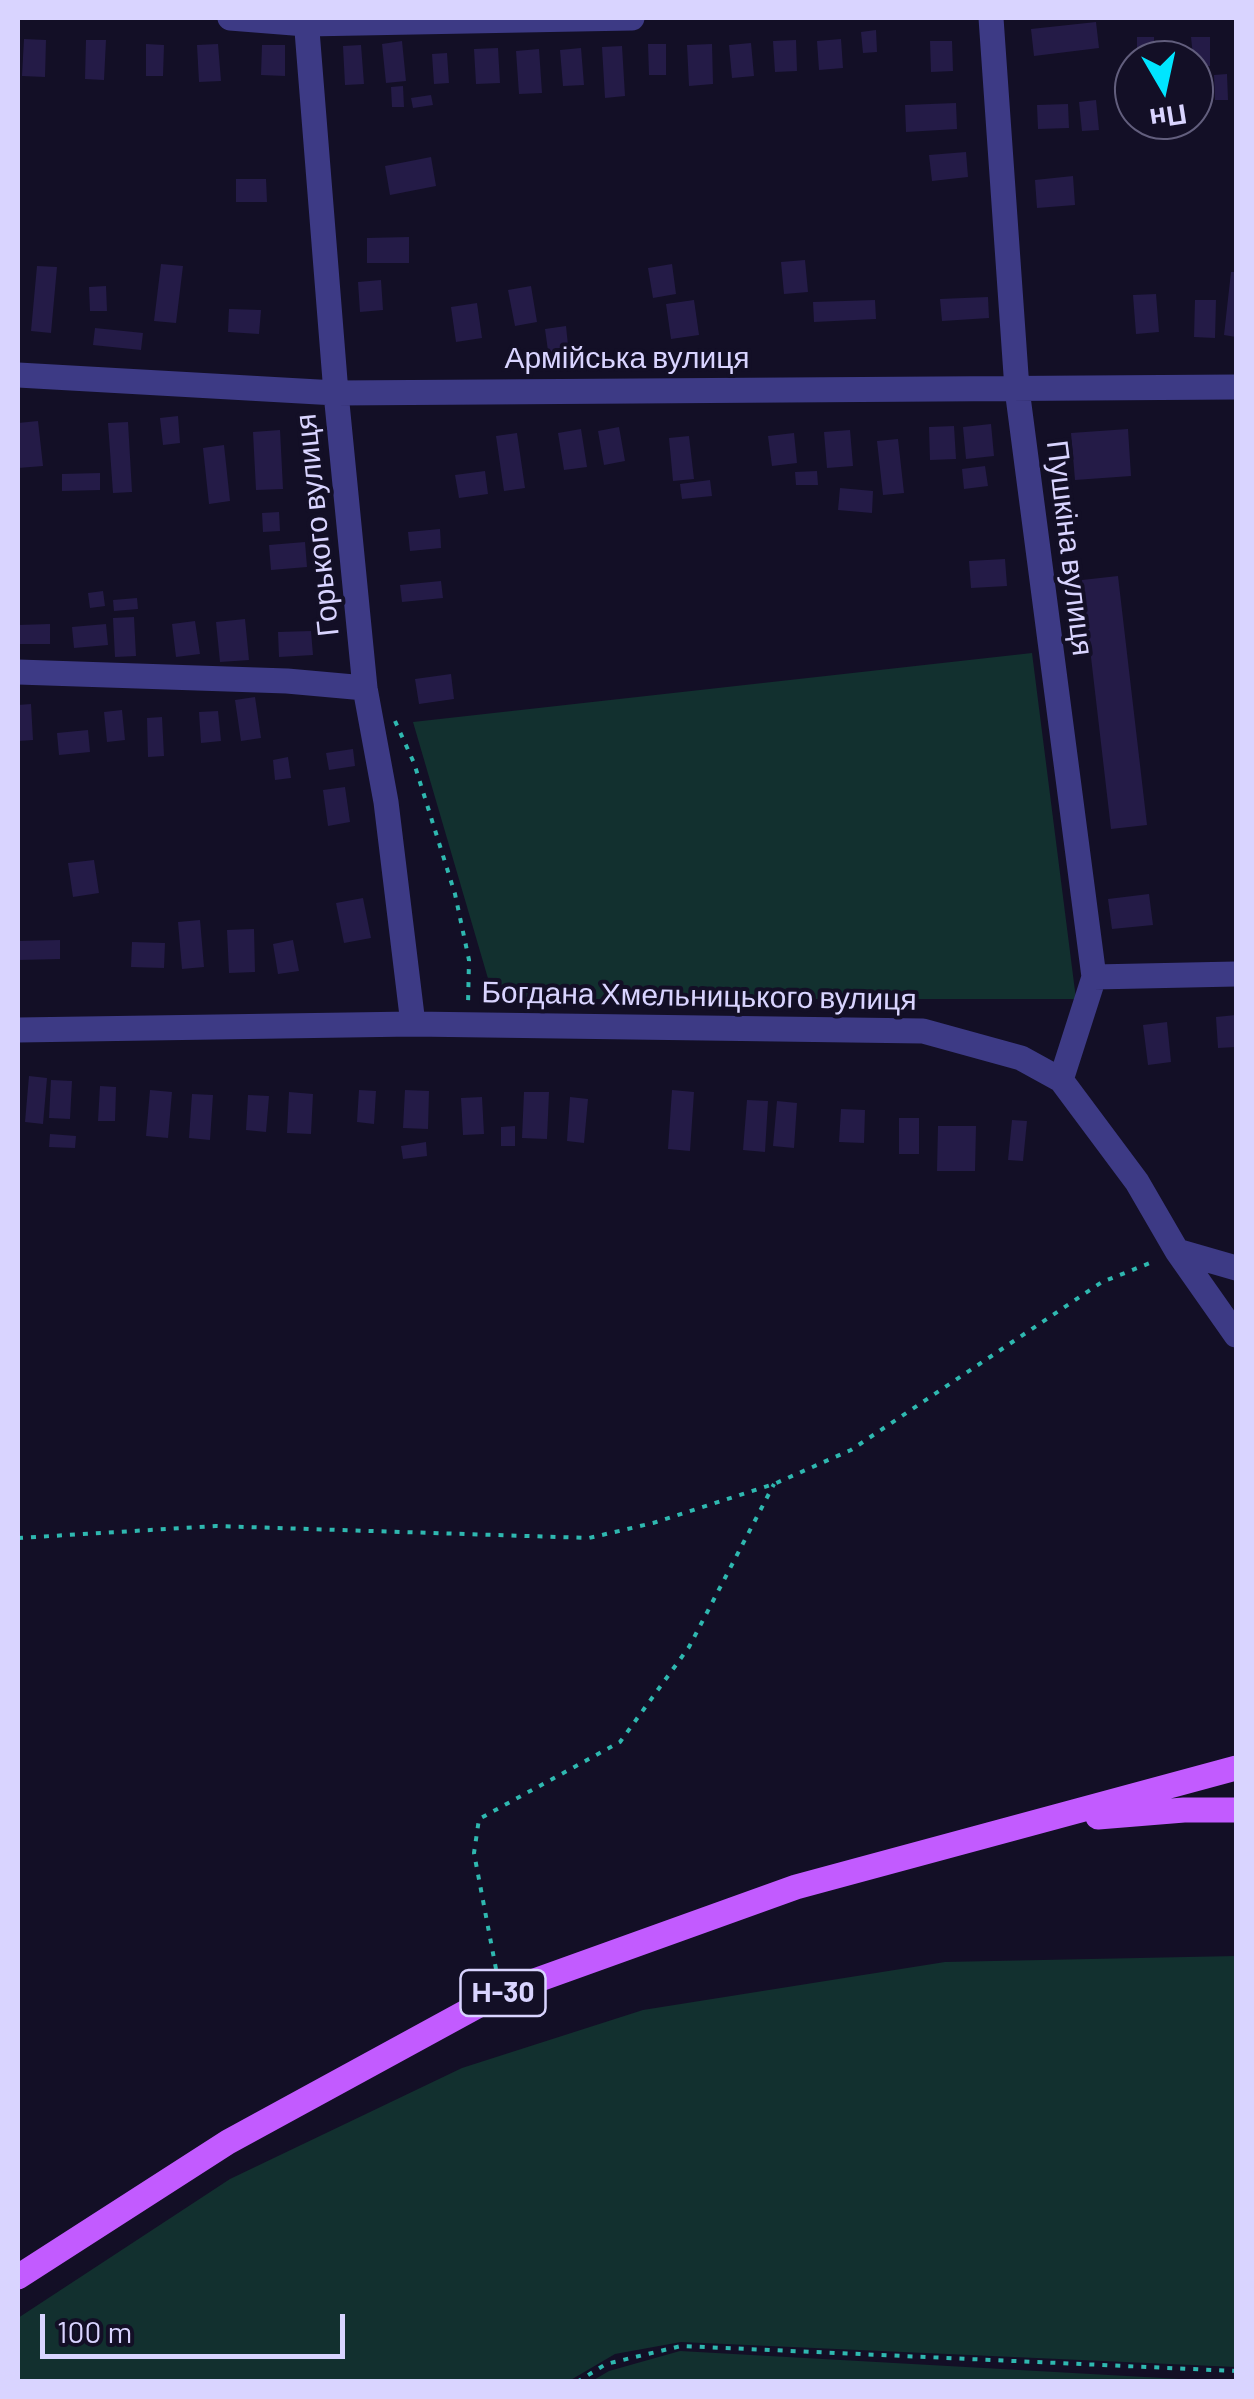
<!DOCTYPE html>
<html>
<head>
<meta charset="utf-8">
<style>
	body { margin:0 }
	#map { position:relative; width:1254px; height:2399px; overflow:hidden; background:#130f26; font-family:Barlow,sans-serif }
	canvas { display:block }
	.frame { position:absolute; inset:0; border:20px solid #d9d4ff; pointer-events:none }
	.north { position:absolute; left:1114px; top:40px; width:100px; height:100px; box-sizing:border-box; background:#130f26; border:2px solid #625e7d; border-radius:50%; rotate:171deg; font-size:28px; font-weight:700; line-height:40px; text-align:center; color:#d9d4ff }
	.north::after { content:''; display:block; margin:auto; width:35px; height:45px; background:#00e5ff; clip-path:polygon(50% 0,100% 100%,50% 72%,0 100%) }
	.scale { position:absolute; left:40px; top:2314px; width:305px; height:45px; box-sizing:border-box; border:5px solid #d9d4ff; border-top:0; padding-left:12px; font-size:30px; line-height:35px; white-space:nowrap; color:#d9d4ff; -webkit-text-stroke:8px #130f26; paint-order:stroke }
</style>
</head>
<body>
<div id="map">
<canvas width="1254" height="2399"></canvas>
<div class="frame"></div>
<div class="north">Пн</div>
<div class="scale">100 m</div>
</div>
<script>
const context = document.querySelector('canvas').getContext('2d');
context.lineJoin = 'round';
function fillPath(path, color) {
  context.fillStyle = color;
  context.fill(path, 'evenodd');
}
function poly(rows) {
  const path = new Path2D();
  for (const r of rows) {
    path.moveTo(r[0], r[1]);
    for (let i = 2; i < r.length; i += 2) path.lineTo(r[i], r[i + 1]);
  }
  return path;
}
function stroke(path, color, width, dash) {
  context.strokeStyle = color;
  context.lineWidth = width;
  context.lineCap = dash ? 'butt' : 'round';
  context.setLineDash(dash || []);
  context.stroke(path);
}
function write(font, color, halo, rows, align = 'center') {
  context.font = font + ' Barlow,sans-serif';
  context.lineWidth = 8;
  context.setLineDash([]);
  context.textBaseline = 'middle';
  context.strokeStyle = halo;
  context.fillStyle = color;
  for (const [text, x, y, turn = 0] of rows) {
    context.save();
    context.translate(x, y);
    context.rotate((+turn || 0) * Math.PI / 180);
    context.textAlign = isNaN(turn) ? turn : align;
    if (halo) context.strokeText(text, 0, 0);
    context.fillText(text, 0, 0);
    context.restore();
  }
}
const green = poly([
	[1032,653,1076,999,494,999,413,722],
	[1236,1956,1236,2367,681,2342,615,2354,569,2381,18,2381,18,2318,230,2179,462,2068,643,2010,945,1962],
	[680,2351,1216,2381,592,2381,609,2371]
]);
const building = poly([
	[1096,22,1099,48,1034,56,1031,29],
	[876,30,877,52,863,53,861,32],
	[1137,37,1154,37,1154,60,1137,60],
	[1191,37,1210,37,1210,66,1194,66],
	[24,39,46,40,45,77,22,76],
	[841,39,843,68,819,70,817,41],
	[86,40,106,40,104,80,85,79],
	[796,40,797,71,775,72,773,41],
	[402,41,406,81,386,83,382,44],
	[930,41,952,41,953,71,931,72],
	[751,43,754,76,732,78,729,45],
	[146,44,164,45,163,76,146,76],
	[218,44,221,81,199,82,197,45],
	[648,44,666,44,666,75,649,75],
	[712,44,713,84,689,86,687,45],
	[262,45,285,45,285,76,261,75],
	[361,45,364,84,345,85,343,46],
	[622,46,625,96,605,98,602,47],
	[498,48,500,83,476,84,474,49],
	[581,48,584,85,563,86,560,50],
	[539,49,542,93,519,94,516,51],
	[447,53,449,83,434,84,432,54],
	[1227,74,1228,100,1215,100,1214,75],
	[403,86,404,107,392,107,391,87],
	[431,95,433,105,413,108,411,98],
	[1096,100,1099,130,1082,131,1079,102],
	[956,103,957,129,906,132,905,105],
	[1068,104,1069,128,1038,129,1037,105],
	[966,152,968,177,932,181,929,155],
	[431,157,436,186,390,195,385,166],
	[1073,176,1075,205,1037,208,1035,180],
	[236,179,266,179,267,202,236,202],
	[409,237,409,263,367,263,367,238],
	[805,260,808,292,784,294,781,262],
	[161,264,183,266,176,323,154,321],
	[672,264,676,294,653,298,648,268],
	[37,266,57,267,51,333,31,331],
	[1231,272,1236,272,1236,337,1224,335],
	[381,280,383,310,360,312,358,282],
	[106,286,107,311,90,311,89,287],
	[531,286,537,322,515,326,508,290],
	[1156,294,1159,332,1136,334,1133,295],
	[988,297,989,318,942,321,940,299],
	[694,300,699,335,671,339,666,304],
	[875,300,876,319,814,322,813,302],
	[1195,300,1216,300,1215,338,1194,337],
	[477,303,482,338,456,342,451,307],
	[229,309,261,310,259,334,228,332],
	[566,326,569,355,549,358,545,329],
	[95,328,143,333,141,350,93,345],
	[178,416,180,443,163,445,160,418],
	[38,421,43,466,18,468,18,423],
	[128,422,132,492,113,493,108,423],
	[991,424,994,456,966,459,963,427],
	[954,426,956,459,930,460,929,427],
	[619,427,625,461,604,465,598,431],
	[581,429,587,467,564,470,558,433],
	[1128,429,1131,476,1075,480,1071,433],
	[280,430,283,489,256,490,253,432],
	[850,430,853,466,827,468,824,432],
	[517,433,525,488,504,491,496,436],
	[794,433,797,463,772,466,768,436],
	[689,436,694,479,673,481,669,438],
	[898,439,904,493,883,495,877,441],
	[224,445,230,501,209,504,203,448],
	[985,466,988,486,964,489,962,469],
	[485,471,488,494,459,498,455,475],
	[817,471,818,485,796,485,795,472],
	[100,473,100,490,62,491,62,474],
	[710,480,712,496,682,499,680,484],
	[840,488,873,491,872,513,838,510],
	[279,512,280,531,263,532,262,513],
	[440,529,441,548,410,551,408,532],
	[305,542,307,567,271,570,269,545],
	[1005,559,1007,586,971,588,969,561],
	[1118,576,1147,825,1111,829,1082,580],
	[441,581,443,598,402,602,400,585],
	[103,591,105,606,90,608,88,593],
	[137,598,138,609,114,611,113,600],
	[134,617,136,656,115,657,113,618],
	[245,619,249,660,220,662,216,622],
	[195,621,200,654,176,657,172,624],
	[50,624,50,644,18,644,18,625],
	[106,624,108,645,74,648,72,627],
	[311,631,313,655,279,657,278,632],
	[451,674,454,699,419,704,415,679],
	[255,697,261,738,241,741,235,700],
	[31,704,33,740,18,741,18,705],
	[122,710,125,740,107,742,104,712],
	[218,711,221,741,201,743,199,712],
	[162,717,164,756,148,757,147,718],
	[88,730,90,752,59,755,57,733],
	[353,749,355,766,329,770,326,753],
	[288,757,291,778,275,780,273,760],
	[345,787,350,822,328,826,323,790],
	[94,860,99,893,73,897,68,863],
	[1149,894,1153,925,1112,929,1108,899],
	[363,898,371,938,344,943,336,903],
	[200,920,204,967,182,969,178,922],
	[254,929,255,972,229,973,227,930],
	[60,940,60,959,18,960,18,941],
	[293,940,299,971,278,974,273,944],
	[132,942,165,943,164,968,131,967],
	[1236,1015,1236,1047,1218,1048,1216,1017],
	[1167,1022,1171,1062,1148,1065,1143,1025],
	[29,1076,47,1078,43,1124,25,1122],
	[51,1080,72,1081,70,1119,49,1118],
	[100,1086,116,1087,115,1121,98,1121],
	[150,1090,172,1092,168,1138,146,1136],
	[359,1090,376,1091,374,1124,357,1122],
	[405,1090,429,1091,428,1129,403,1128],
	[672,1090,694,1092,690,1151,668,1149],
	[289,1092,313,1094,311,1134,287,1133],
	[524,1092,549,1092,547,1139,522,1138],
	[192,1094,213,1095,210,1140,189,1138],
	[248,1095,269,1096,266,1132,246,1130],
	[482,1097,484,1134,463,1135,461,1098],
	[570,1097,588,1099,584,1143,567,1141],
	[747,1100,768,1101,765,1152,743,1150],
	[777,1101,797,1103,794,1148,773,1146],
	[841,1109,865,1110,864,1143,839,1142],
	[899,1118,919,1118,919,1154,899,1154],
	[1012,1120,1027,1121,1023,1161,1008,1160],
	[515,1126,515,1146,501,1146,501,1127],
	[938,1126,976,1126,975,1171,937,1171],
	[50,1134,76,1136,75,1148,49,1147],
	[426,1142,427,1156,403,1159,401,1146]
]);
const path = poly([
	[395,721,414,763,455,894,469,960,468,1005],
	[18,1538,216,1526,589,1538,653,1523,774,1484,851,1450,1102,1282,1155,1261],
	[496,1969,474,1853,479,1819,620,1742,689,1647,774,1484],
	[577,2382,606,2364,681,2346,1236,2371]
]);
const minor = poly([
	[230,18,306,24,632,18],
	[306,18,336,393,365,688,386,802,413,1024],
	[991,18,1017,389,1094,977,1061,1080],
	[18,375,336,393,1236,387],
	[18,672,287,681,365,688],
	[1094,977,1236,974],
	[18,1030,413,1024,923,1031,1021,1058,1061,1080,1137,1182,1177,1251,1236,1335],
	[1177,1251,1236,1268]
]);
const major = poly([
	[1098,1817,1184,1810,1236,1810],
	[18,2277,228,2142,501,1993,796,1887,1236,1768]
]);
const shields = [
	[503,1993,85]
];
const shieldNames = [
	["Н-30",503,1993]
];
const streetNames = [
	["Армійська вулиця",627,358],
	["Горького вулиця",317,525,-96],
	["Пушкіна вулиця",1070,548,83],
	["Богдана Хмельницького вулиця",699,996,1]
];
fillPath(green, '#12302f');
fillPath(building, '#241b47');
stroke(path, '#2fb8b0', 4, [5, 8]);
stroke(minor, '#3d3a85', 25);
stroke(major, '#c25bff', 25);
for (const [x, y, w] of shields) {
  const box = new Path2D();
  box.roundRect(x - w / 2, y - 23, w, 46, 8);
  context.fillStyle = '#130f26';
  context.fill(box);
  stroke(box, '#d9d4ff', 2.5);
}
write('bold 28px', '#d9d4ff', null, shieldNames);
write('30px', '#d9d4ff', '#130f26', streetNames);
</script>
</body>
</html>
